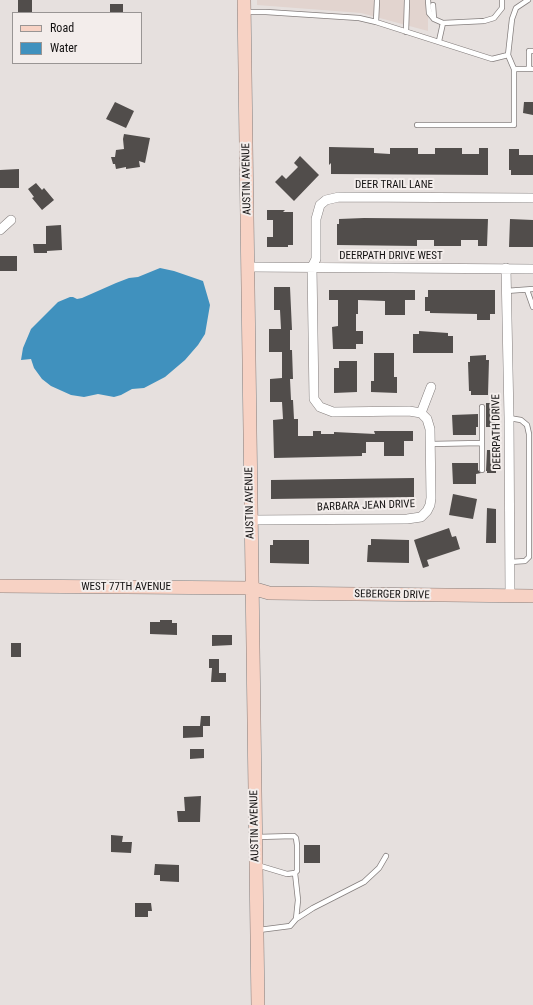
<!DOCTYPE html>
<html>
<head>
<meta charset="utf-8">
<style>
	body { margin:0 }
	#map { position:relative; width:533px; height:1005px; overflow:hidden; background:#e6e0de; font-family:"Roboto Condensed",sans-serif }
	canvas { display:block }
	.legend { position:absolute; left:12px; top:12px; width:130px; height:52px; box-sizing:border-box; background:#f3edeb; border:1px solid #999594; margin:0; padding:5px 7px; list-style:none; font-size:12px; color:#131111 }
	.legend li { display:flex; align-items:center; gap:8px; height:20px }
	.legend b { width:20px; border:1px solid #999594 }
</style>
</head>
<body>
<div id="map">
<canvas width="533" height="1005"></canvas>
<ul class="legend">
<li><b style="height:5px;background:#f7d2c4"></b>Road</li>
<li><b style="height:11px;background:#4091be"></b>Water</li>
</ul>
</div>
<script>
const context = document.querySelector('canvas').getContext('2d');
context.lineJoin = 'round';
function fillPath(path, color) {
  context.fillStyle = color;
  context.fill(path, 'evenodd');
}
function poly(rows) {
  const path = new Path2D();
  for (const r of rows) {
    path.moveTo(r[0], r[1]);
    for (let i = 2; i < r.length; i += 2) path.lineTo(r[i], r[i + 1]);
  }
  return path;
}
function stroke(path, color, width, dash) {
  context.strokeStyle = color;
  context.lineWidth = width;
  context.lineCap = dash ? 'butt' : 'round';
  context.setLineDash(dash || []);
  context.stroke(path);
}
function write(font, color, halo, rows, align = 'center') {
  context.font = font + ' "Roboto Condensed",sans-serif';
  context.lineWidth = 4;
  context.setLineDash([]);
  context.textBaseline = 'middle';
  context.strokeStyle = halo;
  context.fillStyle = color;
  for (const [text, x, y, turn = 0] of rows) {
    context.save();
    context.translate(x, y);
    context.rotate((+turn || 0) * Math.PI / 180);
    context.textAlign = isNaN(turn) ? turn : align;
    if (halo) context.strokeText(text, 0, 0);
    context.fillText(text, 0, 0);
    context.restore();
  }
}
const built = poly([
	[257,0,428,0,428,31,361,13,257,5]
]);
const water = poly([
	[160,268,174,271,203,281,210,305,205,334,198,345,185,360,165,377,144,388,132,389,121,395,114,397,98,394,84,397,71,395,51,386,42,379,34,368,31,359,21,360,23,348,31,329,58,302,70,297,73,297,77,299,82,298,116,283,129,278,138,277]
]);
const building = poly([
	[18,0,32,0,32,13,18,13],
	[110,4,123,4,123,13,110,13],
	[115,102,134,111,126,128,106,119],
	[524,102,533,102,533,115,523,113],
	[124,134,150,138,145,163,139,161,140,167,126,169,126,167,116,169,115,164,113,164,111,157,115,157,116,150,124,149,123,139],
	[329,147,374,148,374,153,390,154,390,148,418,148,418,154,435,154,435,148,462,148,462,154,479,154,479,148,488,148,488,175,331,174,331,163,329,165],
	[509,149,519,149,519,155,533,155,533,175,511,175,511,170,509,170],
	[300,156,319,175,294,201,275,182,282,175,286,179,298,167,294,163],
	[19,169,19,188,0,188,0,170],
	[36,183,42,190,44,188,54,200,42,210,32,198,34,197,28,189],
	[267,210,285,210,283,212,293,212,293,245,288,245,288,247,267,247,267,237,273,237,273,220,267,220],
	[364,218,488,219,487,246,478,246,478,240,461,240,461,246,434,246,434,240,417,240,417,246,337,245,337,224,339,224,339,219],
	[510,219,533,220,533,247,509,247],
	[61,225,62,250,47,251,47,253,34,253,33,244,46,244,46,226],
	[0,256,17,256,17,271,0,271],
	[274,287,290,287,292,330,290,330,290,350,292,350,293,379,290,379,291,400,293,400,294,419,298,419,298,436,313,436,313,431,321,431,321,434,334,434,334,432,375,434,374,431,413,431,413,441,404,441,404,456,384,456,384,442,366,442,366,453,362,453,362,456,274,458,273,420,283,419,282,402,270,402,270,379,282,378,282,352,269,352,269,329,281,329,280,310,274,310],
	[329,290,415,290,415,300,405,300,405,315,385,315,385,301,358,300,358,314,356,314,356,331,363,331,363,344,356,344,356,349,333,349,332,327,338,326,338,300,329,300],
	[428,290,495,290,495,314,490,314,490,320,477,320,477,314,430,313,430,311,425,311,425,297,428,297],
	[419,331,448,333,448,336,453,336,453,353,413,353,413,334,419,334],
	[374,353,394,353,394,377,397,377,397,393,371,392,371,381,374,381],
	[486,355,486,360,489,360,488,395,471,395,471,391,469,391,468,362,470,362,470,356],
	[339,361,357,361,357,392,334,393,334,368,339,368],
	[486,403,495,403,495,427,486,427],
	[478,414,478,427,476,427,476,435,453,435,452,415],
	[487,450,496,450,496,473,487,473,487,471,486,471],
	[452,463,478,463,478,470,481,473,476,474,476,484,453,484],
	[414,478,414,497,271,499,271,480],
	[453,494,477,499,473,519,449,515],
	[487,508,496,509,496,543,486,543],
	[449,528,452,537,456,536,460,549,427,560,429,566,423,568,414,540],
	[371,539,409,540,409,563,367,562,368,545,371,545],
	[273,540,309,540,309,564,270,563,270,545,273,545],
	[160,620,172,620,172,623,177,623,177,635,150,634,150,622,160,622],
	[212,635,232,635,232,645,212,646],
	[11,643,21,643,21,657,11,657],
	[209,659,219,659,219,673,226,673,226,682,211,682,212,668,209,668],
	[201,716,210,716,210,726,203,726,203,737,183,738,183,726,200,726],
	[190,749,204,749,204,758,190,759],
	[201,796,200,822,178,822,177,811,185,811,184,797],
	[111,835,123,836,122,842,132,842,131,853,111,852],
	[304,845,320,845,320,863,304,863],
	[155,864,179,865,179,882,160,881,160,875,154,875],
	[135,903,151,903,152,911,148,911,148,917,135,917]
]);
const lane = poly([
	[428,0,429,13,434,19,443,23,484,21,494,18,502,8,502,0],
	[528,0,516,8,512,19,508,55,514,69,533,69],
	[433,5,434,19],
	[245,12,266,12,359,18,376,22,492,59,508,55],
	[376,22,377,0],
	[406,32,407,0],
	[439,41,443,23],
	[529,69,529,51,533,51],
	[417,125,514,125,514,69],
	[527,290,533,307],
	[506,291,533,289],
	[482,407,482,470],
	[509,418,521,420,527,425,529,434,529,557,525,561,510,562],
	[430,444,482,443],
	[257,865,287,874,295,873,297,871,297,845,296,838,294,836,257,837],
	[296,919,313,908,364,882,379,868,386,856],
	[259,930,290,926,296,919,298,900,295,873]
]);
const street = poly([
	[0,230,11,220],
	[248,267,533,269],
	[506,268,509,418,510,596],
	[421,413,431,387],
	[251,520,407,519,421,517,427,511,430,505,431,498,430,429,427,419,421,413,409,411,333,412,320,407,314,399,312,267,316,259,316,219,320,205,326,200,339,197,533,198]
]);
const secondary = poly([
	[244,0,258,1005],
	[0,586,252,588,269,593,533,596]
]);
const streetNames = [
	["AUSTIN AVENUE",247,179,-91],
	["DEER TRAIL LANE",394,185],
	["DEERPATH DRIVE WEST",391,256],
	["DEERPATH DRIVE",497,432,-91],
	["AUSTIN AVENUE",250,503,-91],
	["BARBARA JEAN DRIVE",366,506,-2],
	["WEST 77TH AVENUE",126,587],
	["SEBERGER DRIVE",392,595,1],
	["AUSTIN AVENUE",255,826,-91]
];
fillPath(built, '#e2d4cf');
fillPath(water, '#4091be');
fillPath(building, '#514d4b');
stroke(lane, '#847e7d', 6);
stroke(street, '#847e7d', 10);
stroke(secondary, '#847e7d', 14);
stroke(lane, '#fff', 4.5);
stroke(street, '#fff', 9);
stroke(secondary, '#f7d2c4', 13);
write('11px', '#131111', '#f3edeb', streetNames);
</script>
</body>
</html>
